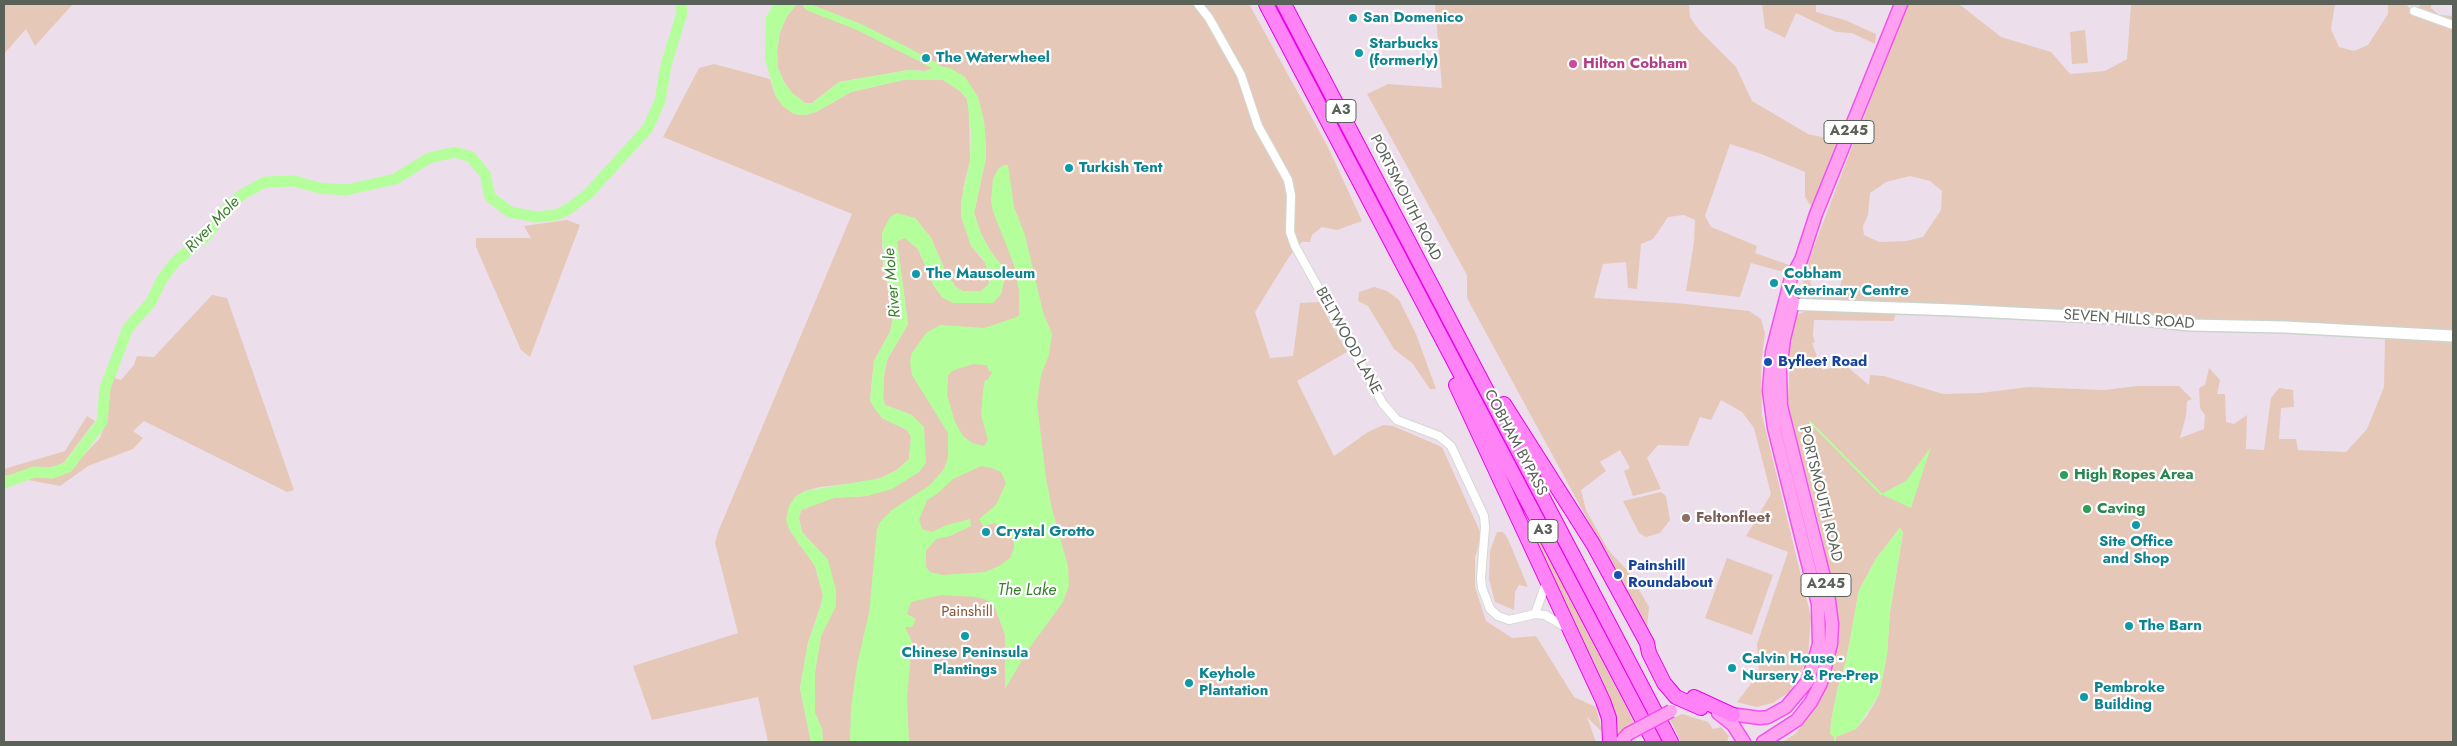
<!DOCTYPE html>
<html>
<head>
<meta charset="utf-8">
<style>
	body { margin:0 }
	#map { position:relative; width:2457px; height:746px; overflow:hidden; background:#ecdfeb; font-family:Jost,sans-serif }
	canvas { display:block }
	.frame { position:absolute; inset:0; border:5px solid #596158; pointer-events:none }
</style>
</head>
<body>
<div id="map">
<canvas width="2457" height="746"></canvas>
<div class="frame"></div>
</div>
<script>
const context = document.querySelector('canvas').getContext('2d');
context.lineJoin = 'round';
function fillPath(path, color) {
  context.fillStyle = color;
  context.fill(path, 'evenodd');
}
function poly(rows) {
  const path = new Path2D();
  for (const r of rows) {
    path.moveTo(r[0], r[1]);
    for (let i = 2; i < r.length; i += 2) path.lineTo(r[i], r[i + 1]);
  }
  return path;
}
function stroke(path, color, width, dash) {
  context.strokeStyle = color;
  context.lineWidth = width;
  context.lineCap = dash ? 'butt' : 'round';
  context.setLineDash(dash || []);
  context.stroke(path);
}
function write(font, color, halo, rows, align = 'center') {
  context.font = font + ' Jost,sans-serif';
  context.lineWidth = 4.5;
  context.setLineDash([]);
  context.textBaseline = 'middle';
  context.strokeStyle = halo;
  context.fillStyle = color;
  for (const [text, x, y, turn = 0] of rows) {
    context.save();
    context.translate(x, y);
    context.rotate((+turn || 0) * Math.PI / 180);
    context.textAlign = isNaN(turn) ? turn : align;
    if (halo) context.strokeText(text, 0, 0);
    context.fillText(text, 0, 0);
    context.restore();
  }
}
const green = poly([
	[4,4,73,4,35,46,26,29,4,54],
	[797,4,1249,4,1328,147,1362,221,1337,230,1322,227,1312,235,1310,242,1302,242,1289,257,1255,312,1270,358,1293,356,1300,303,1319,302,1347,352,1297,381,1334,456,1368,432,1383,425,1393,426,1442,447,1482,536,1475,557,1475,587,1486,621,1512,638,1536,636,1574,697,1596,707,1602,732,1587,717,1596,742,823,742,822,729,815,713,815,672,821,636,826,623,828,560,802,532,799,518,801,510,810,505,834,498,867,496,919,472,912,415,885,405,883,399,884,375,887,360,908,324,897,241,905,238,918,249,934,286,943,298,1001,294,1004,281,1003,267,991,252,981,234,974,213,986,158,978,97,940,66,925,71,909,70,839,82,812,103,805,103,792,93,784,82,778,68,777,51,780,32,787,16],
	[1435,4,1689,4,1690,17,1699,30,1736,67,1752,101,1808,134,1839,141,1815,205,1811,206,1805,197,1805,172,1761,154,1730,144,1705,216,1711,227,1757,246,1755,253,1789,265,1787,273,1751,263,1740,297,1686,291,1694,242,1695,220,1684,215,1668,217,1653,239,1641,244,1637,289,1628,288,1626,262,1603,264,1594,298,1676,303,1749,311,1761,319,1765,333,1761,365,1762,415,1811,617,1808,657,1800,674,1789,692,1773,703,1756,707,1737,702,1759,673,1757,644,1788,552,1746,536,1771,494,1754,428,1742,412,1721,400,1711,420,1700,417,1688,446,1658,445,1647,458,1661,489,1633,496,1624,471,1630,468,1620,450,1600,462,1606,471,1581,490,1586,510,1609,551,1628,571,1649,607,1647,629,1467,298,1467,275,1367,94,1388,84,1442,88],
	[1762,4,1816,4,1816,12,1845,20,1876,34,1875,44,1852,33,1836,32,1796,13,1785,38,1765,28],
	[1907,4,1959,4,2001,37,2051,52,2070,74,2105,71,2127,59,2131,4,2335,4,2331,29,2339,47,2354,51,2368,45,2388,14,2388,4,2406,4,2411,10,2418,8,2421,4,2431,4,2431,8,2439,15,2453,16,2453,333,1851,305,1806,296,1802,286,1808,262],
	[1910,176,1930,181,1942,191,1941,210,1923,237,1906,241,1879,242,1864,235,1863,226,1868,215,1870,193,1886,182],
	[1819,271,1842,277,1840,289,1833,293,1818,292,1810,283,1811,277],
	[2085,30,2088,63,2072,64,2070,32],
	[714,64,770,79,775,95,783,106,794,114,805,115,816,112,851,92,903,80,943,80,960,91,967,99,969,108,970,161,963,189,971,246,987,265,989,284,981,291,962,291,956,287,947,275,931,238,915,218,882,233,883,266,894,314,890,332,874,361,870,400,882,418,907,430,911,437,909,459,897,470,881,478,864,482,820,487,805,491,795,497,798,543,810,557,815,566,823,595,821,605,808,643,800,688,811,742,768,742,758,697,652,720,633,666,738,633,715,543,718,532,852,214,663,137,699,68],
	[567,220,580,225,530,357,521,350,476,247,476,238,531,238,524,226],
	[1374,287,1387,291,1399,300,1416,334,1436,389,1430,389,1412,363,1394,349,1368,306,1358,301,1359,292],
	[212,295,227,298,294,490,287,492,144,421,133,431,143,438,133,449,88,466,60,486,28,480,35,474,51,476,66,473,82,457,100,438,107,417,109,389,114,378,121,380,134,365,137,356,154,357],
	[1814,308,1896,311,1894,321,1814,320,1813,336,1815,342,1812,343,1822,370,1845,365,1869,385,1870,375,1884,376,1943,394,1980,393,2029,387,2104,390,2137,386,2179,386,2192,399,2187,401,2186,416,2180,438,2204,429,2205,415,2200,408,2199,388,2205,385,2209,368,2220,380,2217,394,2225,394,2226,422,2234,424,2247,415,2246,449,2264,450,2271,398,2279,388,2293,390,2294,407,2281,408,2279,439,2296,439,2298,450,2346,452,2367,429,2384,387,2385,339,2453,342,2453,742,1782,742,1795,734,1813,711,1825,689,1836,654,1836,609,1821,532,1788,406,1790,350,1796,315],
	[1900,528,1903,533,1890,612,1887,655,1879,695,1867,716,1856,729,1835,737,1830,734,1831,722,1837,691,1846,661,1859,590,1877,557],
	[87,416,95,421,62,465,4,476,4,469,65,451],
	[1661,492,1666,496,1670,520,1660,533,1646,537,1639,533,1623,501],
	[1532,526,1634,722,1615,742,1528,529],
	[1497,532,1503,532,1508,539,1528,587,1519,585,1515,592,1514,610,1495,602,1489,579,1490,551],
	[1727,558,1773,575,1752,635,1705,618],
	[1682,714,1708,722,1713,729,1721,727,1729,736,1727,742,1681,742,1670,719]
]);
const water = poly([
	[774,4,797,4,787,16,780,32,777,51,778,68,784,82,792,93,805,103,812,103,839,82,909,70,925,71,940,66,952,69,965,77,978,97,984,120,986,144,986,158,974,213,981,234,991,252,1003,267,1004,281,1001,294,993,303,953,303,943,298,934,286,918,249,905,238,897,241,908,324,887,360,884,375,883,399,885,405,912,415,924,427,926,463,919,472,892,489,867,496,834,498,801,510,799,518,802,532,828,560,836,590,836,606,821,636,815,672,815,713,822,729,823,742,811,742,800,688,808,643,821,605,823,595,815,566,790,531,786,520,789,506,795,497,805,491,881,478,897,470,909,459,911,437,907,430,882,418,874,408,870,400,874,361,890,332,894,314,884,266,882,233,890,217,897,213,915,218,931,238,947,275,956,287,962,291,981,291,989,284,989,276,984,260,971,246,961,216,961,202,970,161,971,133,967,99,960,91,943,80,903,80,851,92,816,112,805,115,794,114,783,106,776,97,765,59,766,17],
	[1004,165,1008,165,1014,207,1025,235,1043,312,1052,334,1049,355,1041,375,1037,403,1046,478,1052,509,1068,566,1069,585,1063,602,1028,650,1005,689,1005,635,994,605,987,600,977,597,941,595,911,602,907,614,916,619,912,627,905,627,912,642,907,699,909,742,850,742,851,708,857,665,869,613,877,529,880,522,892,510,930,485,944,469,948,457,948,433,912,375,910,362,912,353,926,333,940,325,984,328,1017,317,1019,315,1019,291,1014,265,993,211,991,201,993,179,998,169],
	[973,364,987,365,989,371,992,372,988,380,985,380,983,391,981,415,988,440,984,446,972,443,963,436,955,422,947,395,948,375,954,370],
	[981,466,992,468,1001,472,1006,483,996,505,979,519,983,526,995,523,1014,539,1014,548,1010,558,999,566,985,572,943,575,930,572,926,567,926,551,936,539,950,536,971,526,970,519,947,525,932,532,922,529,919,520,927,500,937,494,953,479],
	[1931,447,1911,508,1881,494,1906,481],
	[1900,528,1903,532,1890,612,1887,655,1879,695,1856,729,1835,737,1830,734,1831,722,1837,691,1846,661,1859,590,1877,557]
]);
const stream = poly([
	[1810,422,1881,494],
	[1835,737,1835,742]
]);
const canal = poly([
	[806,4,808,7,859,27,909,52,935,66,938,74]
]);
const river = poly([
	[4,483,34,472,52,473,68,467,102,422,105,388,128,328,151,302,162,279,175,262,206,236,227,208,243,194,265,182,294,181,320,188,346,190,395,179,429,158,455,152,471,157,485,174,490,197,510,212,536,217,556,215,570,208,588,194,648,128,660,101,666,65,682,13,681,4]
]);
const street = poly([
	[1198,4,1209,18,1241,75,1258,126,1288,180,1291,195,1290,232,1295,246,1383,404,1397,420,1439,436,1451,446,1484,516,1485,527,1481,578,1482,588,1490,609,1498,616,1509,620,1535,614,1545,615,1567,628],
	[2414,11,2453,25],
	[1535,614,1546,583]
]);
const secondary = poly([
	[1786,304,1954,310,2133,319,2190,325,2285,327,2453,336]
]);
const primary = poly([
	[1718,713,1733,725,1744,742],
	[1723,713,1760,718,1768,717,1786,707,1807,682,1815,658,1819,644,1818,604,1774,428,1769,391,1772,352,1791,278,1801,260,1816,214,1901,4],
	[1621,742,1628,734],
	[1763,742,1797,720,1811,702,1821,683,1831,644,1832,624,1828,593,1781,406,1780,371,1784,339,1793,302]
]);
const highway = poly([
	[1266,4,1654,742],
	[1284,4,1671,742],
	[1456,385,1603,701,1609,718,1610,742],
	[1504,404,1593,544,1647,643,1649,653,1664,683,1676,697,1701,708],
	[1694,697,1733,715]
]);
const primaryBridge = poly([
	[1628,734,1671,711]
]);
const markers = [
	[1353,18,5,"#0f9aa8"],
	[1359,53,5,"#0f9aa8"],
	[926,58,5,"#0f9aa8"],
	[1573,64,5,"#d1479c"],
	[1069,168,5,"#0f9aa8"],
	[916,274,5,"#0f9aa8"],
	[1774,283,5,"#0f9aa8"],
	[1768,362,5,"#1a4fb4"],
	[2064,475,5,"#2e9e5b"],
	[2087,509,5,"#2e9e5b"],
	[1686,518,5,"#8d6e63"],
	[2136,525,5,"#0f9aa8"],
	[986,532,5,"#0f9aa8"],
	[1618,575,5,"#1a4fb4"],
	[2129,626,5,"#0f9aa8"],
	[965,636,5,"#0f9aa8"],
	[1732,668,5,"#0f9aa8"],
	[1189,683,5,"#0f9aa8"],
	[2084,697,5,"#0f9aa8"]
];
const shields = [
	[1341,111,30],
	[1849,132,50],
	[1543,531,30],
	[1826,585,50]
];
const shieldNames = [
	["A3",1341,111],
	["A245",1849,132],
	["A3",1543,531],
	["A245",1826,585]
];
const cultureNames = [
	["San Domenico",1363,18],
	["Starbucks",1369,44],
	["(formerly)",1369,61],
	["The Waterwheel",936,58],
	["Turkish Tent",1079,168],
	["The Mausoleum",926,274],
	["Cobham",1784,274],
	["Veterinary Centre",1784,291],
	["Crystal Grotto",996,532],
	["Site Office",2136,542,"center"],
	["and Shop",2136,559,"center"],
	["The Barn",2139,626],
	["Chinese Peninsula",965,653,"center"],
	["Plantings",965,670,"center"],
	["Calvin House -",1742,659],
	["Nursery & Pre-Prep",1742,676],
	["Keyhole",1199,674],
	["Plantation",1199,691],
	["Pembroke",2094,688],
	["Building",2094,705]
];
const hotelNames = [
	["Hilton Cobham",1583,64]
];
const streetNames = [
	["PORTSMOUTH ROAD",1405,198,63],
	["SEVEN HILLS ROAD",2129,320,4],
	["BELTWOOD LANE",1348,341,61],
	["COBHAM BYPASS",1515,443,62],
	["PORTSMOUTH ROAD",1820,494,76]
];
const transitNames = [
	["Byfleet Road",1778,362],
	["Painshill",1628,566],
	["Roundabout",1628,583]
];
const leisureNames = [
	["High Ropes Area",2074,475],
	["Caving",2097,509]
];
const educationNames = [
	["Feltonfleet",1696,518]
];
const parkNames = [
	["Painshill",967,612]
];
const waterNames = [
	["River Mole",213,225,-46],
	["River Mole",893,283,-95],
	["The Lake",1027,591]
];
fillPath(green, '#e6c8b9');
fillPath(water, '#b4ff9c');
stroke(stream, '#b4ff9c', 2);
stroke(canal, '#b4ff9c', 7);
stroke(river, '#b4ff9c', 11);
stroke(street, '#d2dad2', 10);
stroke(secondary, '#cbd4ca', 14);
stroke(primary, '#f84df1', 15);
stroke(highway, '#eb00ea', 16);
stroke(street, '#fff', 8);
stroke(secondary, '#fff', 11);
stroke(primary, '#ffa1f0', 12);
stroke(highway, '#ff83f7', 14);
stroke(primaryBridge, '#f84df1', 15, []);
stroke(primaryBridge, '#ffa1f0', 12);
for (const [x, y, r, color] of markers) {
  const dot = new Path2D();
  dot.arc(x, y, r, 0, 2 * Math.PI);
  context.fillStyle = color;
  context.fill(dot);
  stroke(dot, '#fff', 2);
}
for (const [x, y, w] of shields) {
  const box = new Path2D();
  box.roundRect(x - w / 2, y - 11.5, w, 23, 4);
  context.fillStyle = '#fff';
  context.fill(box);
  stroke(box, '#596158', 1);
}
write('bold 14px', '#596158', null, shieldNames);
write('bold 15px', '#0d838f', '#fff', cultureNames, 'left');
write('bold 15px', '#b23c85', '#fff', hotelNames, 'left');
write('15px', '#596158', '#fff', streetNames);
write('bold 15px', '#164399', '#fff', transitNames, 'left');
write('bold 15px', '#27864d', '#fff', leisureNames, 'left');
write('bold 15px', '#785e54', '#fff', educationNames, 'left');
write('15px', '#885131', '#fff', parkNames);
write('italic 16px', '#387e2a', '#fff', waterNames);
</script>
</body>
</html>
